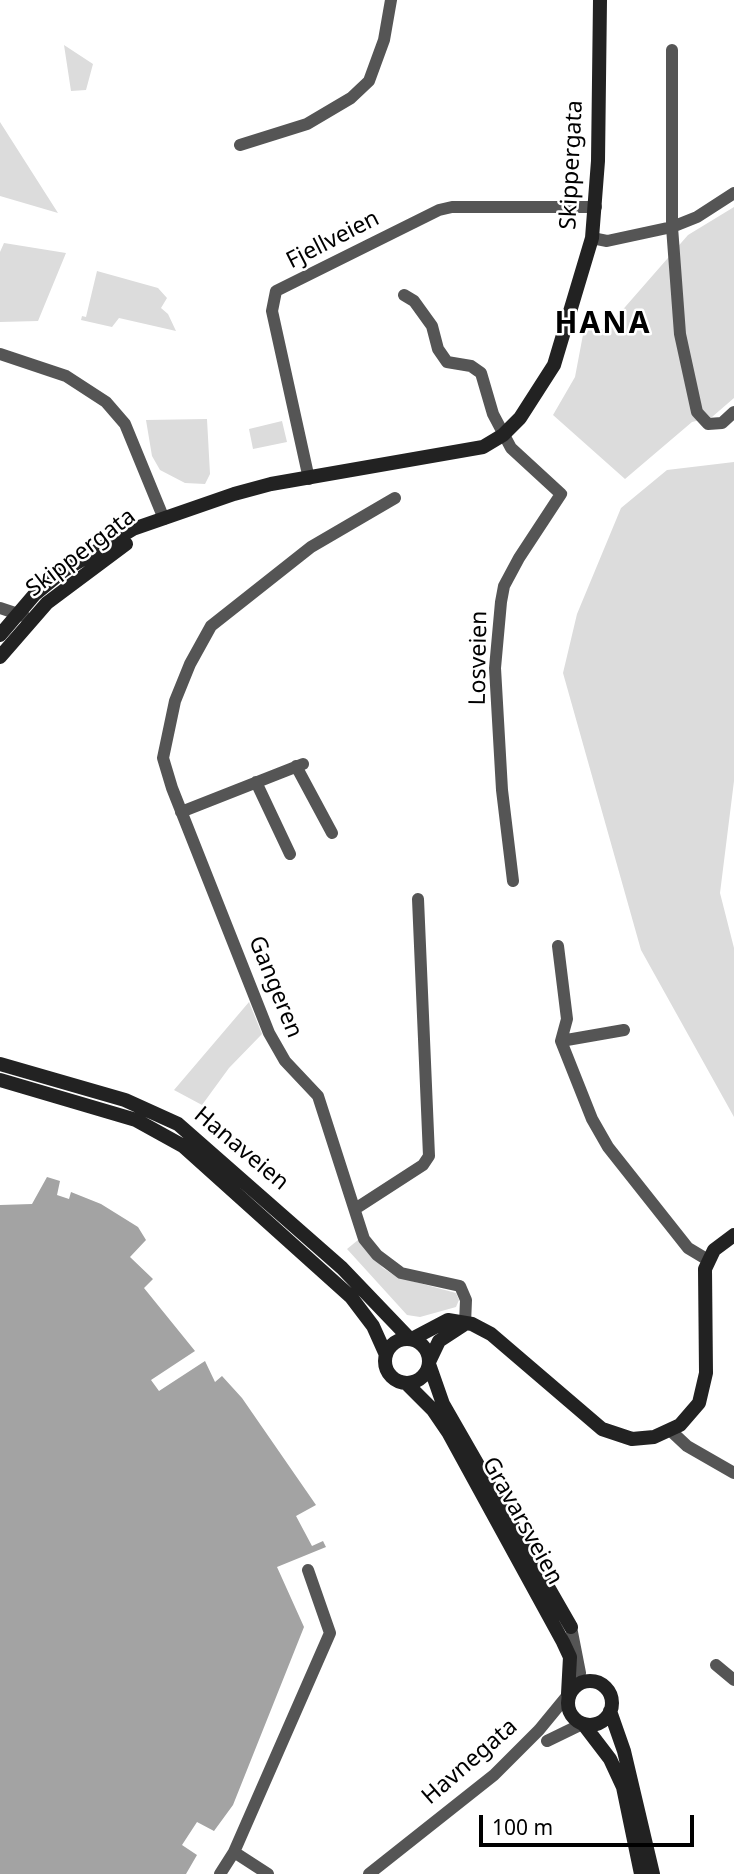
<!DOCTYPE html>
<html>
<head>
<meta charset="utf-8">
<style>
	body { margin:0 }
	#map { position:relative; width:734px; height:1874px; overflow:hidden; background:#fff; font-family:"Noto Sans",sans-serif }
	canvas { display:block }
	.scale { position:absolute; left:479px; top:1815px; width:215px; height:32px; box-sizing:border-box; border:4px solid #000; border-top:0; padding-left:9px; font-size:21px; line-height:24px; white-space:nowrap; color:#000; -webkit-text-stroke:5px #fff; paint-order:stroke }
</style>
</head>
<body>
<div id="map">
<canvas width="734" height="1874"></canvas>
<div class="scale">100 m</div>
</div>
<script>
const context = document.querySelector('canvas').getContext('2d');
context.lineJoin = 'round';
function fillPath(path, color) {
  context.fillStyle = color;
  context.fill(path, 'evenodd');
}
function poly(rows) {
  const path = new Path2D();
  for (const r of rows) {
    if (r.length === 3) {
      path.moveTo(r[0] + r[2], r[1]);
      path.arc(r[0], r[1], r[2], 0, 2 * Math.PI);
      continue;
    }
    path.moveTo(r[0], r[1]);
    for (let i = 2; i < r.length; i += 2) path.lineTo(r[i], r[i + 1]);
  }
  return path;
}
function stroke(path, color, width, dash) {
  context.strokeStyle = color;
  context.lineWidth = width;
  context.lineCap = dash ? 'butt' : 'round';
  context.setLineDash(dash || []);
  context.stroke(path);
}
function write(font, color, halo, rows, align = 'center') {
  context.font = font + ' "Noto Sans",sans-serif';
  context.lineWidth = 5;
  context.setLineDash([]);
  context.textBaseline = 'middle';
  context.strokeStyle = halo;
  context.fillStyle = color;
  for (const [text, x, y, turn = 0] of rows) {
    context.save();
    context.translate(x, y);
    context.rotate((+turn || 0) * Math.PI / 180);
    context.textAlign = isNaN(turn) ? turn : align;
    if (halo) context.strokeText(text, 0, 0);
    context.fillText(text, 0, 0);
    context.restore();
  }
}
const green = poly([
	[64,45,93,64,86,90,71,91],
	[0,122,58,213,0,196],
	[734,207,734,398,712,417,692,422,625,479,553,415,575,377,585,324,605,330,688,235],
	[4,243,66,253,38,321,0,322,0,252],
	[97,271,158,288,167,298,161,308,168,314,176,331,119,318,112,327,81,320,82,316,86,317],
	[207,419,210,474,205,484,185,483,160,470,152,456,146,420],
	[282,421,287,442,253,449,249,429],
	[734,462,734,781,720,893,734,948,734,1117,641,950,563,673,577,614,621,508,667,470],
	[249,1002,262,1034,229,1068,202,1105,174,1090],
	[358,1240,383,1268,397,1277,456,1293,459,1300,456,1307,420,1317,407,1315,347,1249]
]);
const water = poly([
	[47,1177,60,1181,57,1195,69,1199,71,1192,101,1204,138,1227,146,1240,130,1257,153,1279,144,1288,195,1351,151,1380,159,1391,205,1361,215,1382,222,1376,242,1398,316,1505,296,1516,312,1546,323,1541,326,1547,277,1567,304,1627,233,1805,214,1831,197,1822,182,1845,197,1855,186,1874,0,1874,0,1205,32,1204]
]);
const street = poly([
	[672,50,672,227,680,334,697,412,708,424,722,423,734,412],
	[240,145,307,124,351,98,369,81,384,40,391,0],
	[592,238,607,241,672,227,697,217,734,193],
	[404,295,414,301,432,326,438,349,447,362,471,366,481,373,493,414,511,448,561,494,519,558,504,586,501,602,495,668,502,790,513,881],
	[0,354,66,376,106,402,125,424,164,519],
	[309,479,272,311,276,291,439,210,452,207,596,207],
	[395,498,311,547,211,626,190,664,175,701,163,758,172,788,269,1033,285,1061,318,1096,364,1239,377,1255,401,1273,460,1286,466,1300,465,1324],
	[0,608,24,616],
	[296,766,332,833],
	[256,782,290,854],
	[181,812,303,764],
	[558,946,567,1019,561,1041,592,1119,608,1147,688,1248,708,1260],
	[561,1041,624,1030],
	[355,1209,423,1165,429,1156,418,899],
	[671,1431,687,1446,734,1473],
	[716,1665,734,1680],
	[547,1741,582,1724],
	[234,1852,330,1633,308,1570],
	[220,1874,234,1852,268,1874],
	[369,1874,494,1775,539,1730,567,1696,580,1673,571,1627]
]);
const secondary = poly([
	[0,635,35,594,63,571,133,529,234,494,271,484,483,447,503,435,520,418,554,365,592,238,598,161,600,0],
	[0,657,47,603,126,544],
	[0,1064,125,1100,178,1124,342,1268,410,1339],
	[0,1080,136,1120,183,1146,351,1297,373,1326,386,1355],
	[412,1339,448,1320,472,1324,491,1334,602,1429,632,1439,654,1437,680,1425,699,1403,706,1373,705,1269,714,1250,734,1235],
	[407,1361,22],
	[429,1362,439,1341,465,1324],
	[429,1364,443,1404,571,1627],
	[406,1383,433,1410,448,1432,563,1642,570,1657,568,1694],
	[590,1703,22],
	[610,1711,624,1751,653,1874],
	[584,1725,610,1759,623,1787,641,1874]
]);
const streetNames = [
	["Skippergata",572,165,-87],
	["Fjellveien",333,240,-27],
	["Skippergata",81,553,-37],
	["Losveien",479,658,-89],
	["Gangeren",275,987,68],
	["Hanaveien",241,1149,40],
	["Gravarsveien",522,1521,61],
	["Havnegata",470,1762,-41]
];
const districtNames = [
	["HANA",603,324]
];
fillPath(green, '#dcdcdc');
fillPath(water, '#a3a3a3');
stroke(street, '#555', 12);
stroke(secondary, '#222', 14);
write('23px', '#000', '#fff', streetNames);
context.letterSpacing = '2px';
write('bold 30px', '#000', '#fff', districtNames);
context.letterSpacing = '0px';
</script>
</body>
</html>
